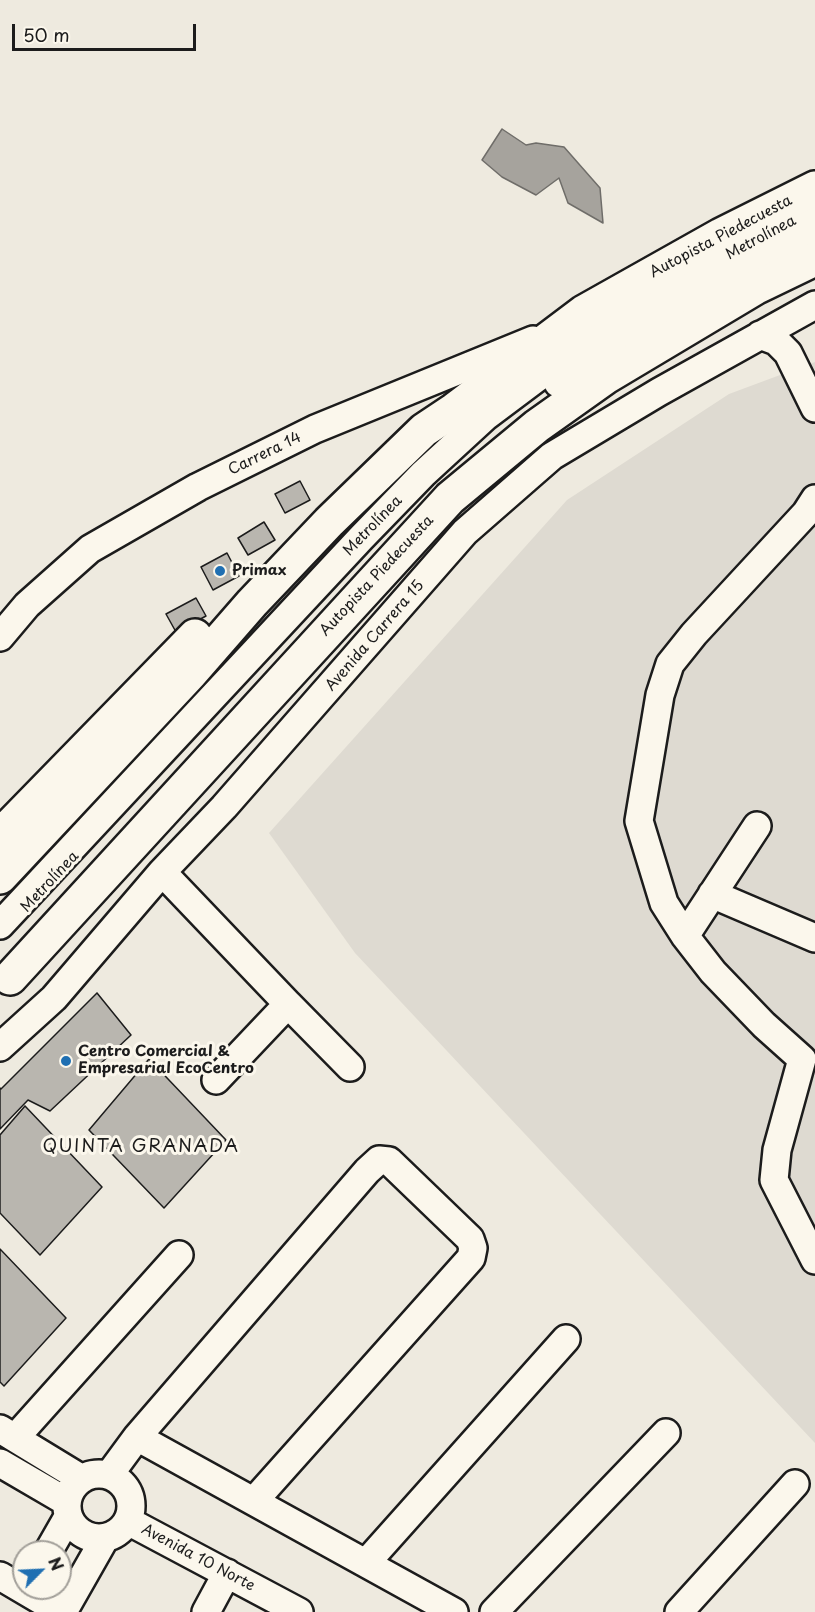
<!DOCTYPE html>
<html>
<head>
<meta charset="utf-8">
<style>
	body { margin:0 }
	#map { position:relative; width:815px; height:1612px; overflow:hidden; background:#eeeadf; font-family:"Playpen Sans",sans-serif }
	canvas { display:block }
	.north { position:absolute; left:12px; top:1540px; width:60px; height:60px; box-sizing:border-box; background:#fbf7ec; border:2px solid #a29f99; border-radius:50%; rotate:66deg; font-size:16px; font-weight:700; line-height:24px; text-align:center; color:#1c1c1c }
	.north::after { content:''; display:block; margin:auto; width:21px; height:27px; background:#1f6fb2; clip-path:polygon(50% 0,100% 100%,50% 72%,0 100%) }
	.scale { position:absolute; left:12px; top:24px; width:184px; height:27px; box-sizing:border-box; border:3px solid #1c1c1c; border-top:0; padding-left:8px; font-size:18px; line-height:21px; white-space:nowrap; color:#1c1c1c; -webkit-text-stroke:4px #fbf7ec; paint-order:stroke }
</style>
</head>
<body>
<div id="map">
<canvas width="815" height="1612"></canvas>
<div class="north">N</div>
<div class="scale">50 m</div>
</div>
<script>
const context = document.querySelector('canvas').getContext('2d');
context.lineJoin = 'round';
function fillPath(path, color) {
  context.fillStyle = color;
  context.fill(path, 'evenodd');
}
function poly(rows) {
  const path = new Path2D();
  for (const r of rows) {
    if (r.length === 3) {
      path.moveTo(r[0] + r[2], r[1]);
      path.arc(r[0], r[1], r[2], 0, 2 * Math.PI);
      continue;
    }
    path.moveTo(r[0], r[1]);
    for (let i = 2; i < r.length; i += 2) path.lineTo(r[i], r[i + 1]);
  }
  return path;
}
function stroke(path, color, width, dash) {
  context.strokeStyle = color;
  context.lineWidth = width;
  context.lineCap = dash ? 'butt' : 'round';
  context.setLineDash(dash || []);
  context.stroke(path);
}
function write(font, color, halo, rows, align = 'center') {
  context.font = font + ' "Playpen Sans",sans-serif';
  context.lineWidth = 6;
  context.setLineDash([]);
  context.textBaseline = 'middle';
  context.strokeStyle = halo;
  context.fillStyle = color;
  for (const [text, x, y, turn = 0] of rows) {
    context.save();
    context.translate(x, y);
    context.rotate((+turn || 0) * Math.PI / 180);
    context.textAlign = isNaN(turn) ? turn : align;
    if (halo) context.strokeText(text, 0, 0);
    context.fillText(text, 0, 0);
    context.restore();
  }
}
const built = poly([
	[815,362,815,1443,355,953,269,833,567,500,729,394]
]);
const water = poly([
	[502,129,526,145,536,143,564,147,600,188,603,223,568,203,559,178,536,195,502,177,482,160,502,129]
]);
const building = poly([
	[300,481,310,500,285,513,275,494,300,481],
	[264,522,275,540,248,555,238,538,264,522],
	[227,553,239,576,213,590,201,567,227,553],
	[196,598,206,616,176,632,166,614,196,598],
	[97,993,131,1035,50,1111,28,1100,0,1129,0,1088,1,1089,97,993],
	[149,1059,226,1140,164,1208,89,1130,149,1059],
	[25,1106,102,1187,40,1255,0,1213,0,1135,25,1106],
	[0,1249,66,1318,4,1386,0,1382,0,1249]
]);
const minor = poly([
	[760,335,776,341,788,353,815,408],
	[558,383,584,366,704,297,815,238],
	[815,499,806,513,694,634,670,664,660,695,639,821,664,903,685,936,713,972,764,1025,802,1059,777,1150,774,1180,815,1260],
	[0,637,27,605,90,549,198,487,315,429,533,340],
	[162,872,288,1004,216,1080],
	[712,894,815,938],
	[0,925,361,538,423,474,485,417,589,339,701,270,815,211],
	[685,936,757,826],
	[288,1004,350,1067],
	[0,1047,54,998,162,872,224,807,465,532,552,456,659,392,815,305],
	[0,1429,82,1479],
	[137,1437,454,1612],
	[15,1438,179,1255],
	[0,1463,67,1502],
	[99,1506,32],
	[109,1475,137,1437,367,1171,379,1160,389,1161,470,1239,473,1248,471,1258,254,1501],
	[128,1521,299,1612],
	[48,1552,68,1517],
	[366,1563,566,1339],
	[0,1576,61,1612],
	[63,1612,105,1538],
	[206,1612,227,1573],
	[494,1612,666,1433],
	[679,1612,795,1484]
]);
const highway = poly([
	[0,836,195,636],
	[0,877,191,673,252,603,329,522,424,430,454,410,584,312,721,235,815,188],
	[10,978,450,498,537,426,606,377,755,288,815,259]
]);
const markers = [
	[220,571,6,"#1f6fb2"],
	[66,1061,6,"#1f6fb2"]
];
const streetNames = [
	["Autopista Piedecuesta",721,237,-28],
	["Metrolínea",761,238,-28],
	["Carrera 14",265,454,-26],
	["Metrolínea",373,526,-46],
	["Autopista Piedecuesta",377,576,-47],
	["Avenida Carrera 15",375,636,-49],
	["Metrolínea",50,882,-47],
	["Avenida 10 Norte",198,1558,28]
];
const poiNames = [
	["Primax",232,571],
	["Centro Comercial &",78,1052],
	["Empresarial EcoCentro",78,1069]
];
const quarterNames = [
	["QUINTA GRANADA",141,1147]
];
fillPath(built, '#dedad1');
fillPath(water, '#a6a39d');
stroke(water, '#6f6d69', 1.5);
fillPath(building, '#b9b6af');
stroke(building, '#1c1c1c', 1.5);
stroke(minor, '#1c1c1c', 32);
stroke(highway, '#1c1c1c', 38);
stroke(minor, '#fbf7ec', 27);
stroke(highway, '#fbf7ec', 33);
for (const [x, y, r, color] of markers) {
  const dot = new Path2D();
  dot.arc(x, y, r, 0, 2 * Math.PI);
  context.fillStyle = color;
  context.fill(dot);
  stroke(dot, '#fbf7ec', 2);
}
write('15px', '#1c1c1c', '#fbf7ec', streetNames);
write('bold 15px', '#1c1c1c', '#fbf7ec', poiNames, 'left');
context.letterSpacing = '1.5px';
write('18px', '#1c1c1c', '#fbf7ec', quarterNames);
context.letterSpacing = '0px';
</script>
</body>
</html>
